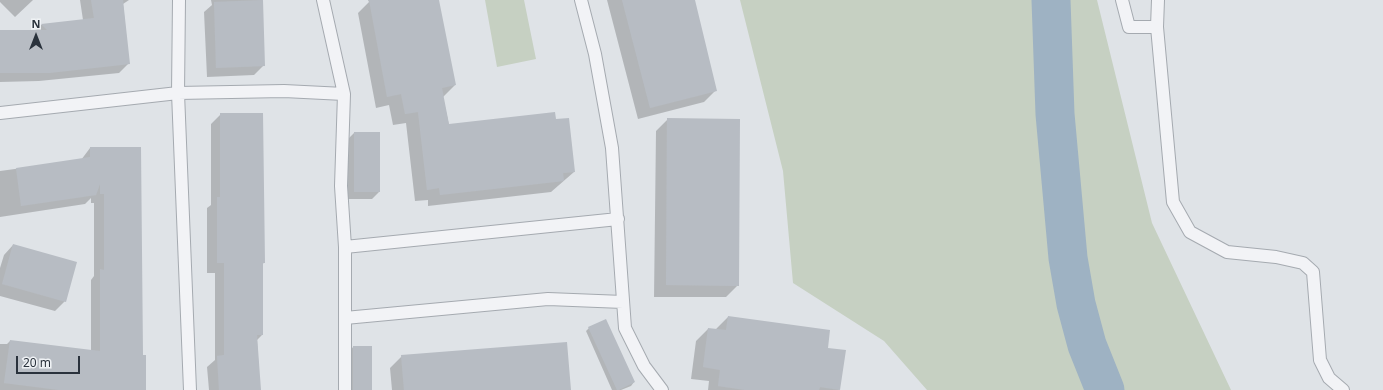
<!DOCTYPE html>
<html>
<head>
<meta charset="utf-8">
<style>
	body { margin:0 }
	#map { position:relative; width:1383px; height:390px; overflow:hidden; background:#dfe3e7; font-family:"Noto Sans",sans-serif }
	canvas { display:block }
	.north { position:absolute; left:16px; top:16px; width:40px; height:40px; -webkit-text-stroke:3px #eff2f5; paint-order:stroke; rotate:0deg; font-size:11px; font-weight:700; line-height:16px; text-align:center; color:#2a323c }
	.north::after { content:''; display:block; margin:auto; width:14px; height:18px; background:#2a323c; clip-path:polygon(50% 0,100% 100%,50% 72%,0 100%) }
	.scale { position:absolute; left:16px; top:356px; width:64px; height:18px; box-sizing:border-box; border:2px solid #2a323c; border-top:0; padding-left:5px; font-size:12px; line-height:14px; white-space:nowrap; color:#2a323c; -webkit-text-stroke:3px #eff2f5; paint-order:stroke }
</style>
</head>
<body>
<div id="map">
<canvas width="1383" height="390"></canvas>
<div class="north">N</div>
<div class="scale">20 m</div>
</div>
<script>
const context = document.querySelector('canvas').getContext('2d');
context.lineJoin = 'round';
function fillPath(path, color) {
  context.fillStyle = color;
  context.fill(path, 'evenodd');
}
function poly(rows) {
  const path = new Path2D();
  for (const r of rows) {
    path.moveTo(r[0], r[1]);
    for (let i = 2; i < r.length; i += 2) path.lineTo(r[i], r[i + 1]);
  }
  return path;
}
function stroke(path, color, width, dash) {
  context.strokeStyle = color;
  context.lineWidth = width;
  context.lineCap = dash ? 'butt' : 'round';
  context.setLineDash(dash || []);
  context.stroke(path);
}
const green = poly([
	[485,0,524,0,536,59,497,67],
	[740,0,1097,0,1152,223,1231,390,927,390,884,341,793,283,783,171]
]);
const shadow = poly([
	[0,0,33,0,15,17,0,2],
	[80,0,129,0,123,4,129,63,119,73,39,81,0,82,0,31,35,31,41,25,83,20],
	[211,0,262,0,264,65,254,75,207,77,204,12,212,5],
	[368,0,438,0,455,85,443,97,449,125,555,121,574,172,551,192,428,206,428,200,415,201,406,123,393,125,389,105,376,108,358,13,369,2],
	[607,0,694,0,716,90,704,102,638,119],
	[221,114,264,263,262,264,262,335,257,340,260,390,209,390,207,367,215,360,215,273,207,273,207,208,211,205,211,124],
	[668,119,738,285,726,297,654,297,656,131],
	[354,133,379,192,372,199,347,199,347,140],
	[90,148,140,148,142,356,145,390,0,390,0,344,7,344,10,341,91,351,91,280,94,276,94,203,91,203,91,198,85,204,0,217,0,171,81,160],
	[13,245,65,301,55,311,0,296,0,268,4,255],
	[728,317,827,349,839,390,708,390,709,381,691,379,696,341,708,329,716,329],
	[589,328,634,382,631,386,621,390,612,390,586,331],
	[353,347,371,390,350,390,350,351],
	[402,356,570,390,392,390,390,368]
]);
const river = poly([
	[1051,0,1055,114,1068,258,1076,304,1087,345,1105,390]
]);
const building = poly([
	[91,0,123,0,130,64,49,73,0,73,0,30,47,30,41,24,94,18],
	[263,0,265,66,216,68,214,2],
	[369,0,439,0,456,85,442,88,449,124,555,112,556,119,569,118,575,172,563,173,564,181,440,195,439,188,427,190,418,112,405,114,401,94,387,97],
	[622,0,695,0,717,91,650,108],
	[220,113,263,113,265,263,263,263,263,335,257,335,261,390,219,390,217,356,224,355,224,263,217,263,217,197,220,197],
	[667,118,740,119,739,286,666,285],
	[354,132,380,132,380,192,354,192],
	[90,147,141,147,143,355,146,355,146,390,59,390,4,383,10,340,100,351,100,269,104,270,104,194,100,194,100,184,96,195,21,206,16,168,90,157],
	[13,244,77,262,66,302,2,284],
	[728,316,830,330,828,348,846,350,840,390,820,387,819,390,745,390,718,386,720,370,703,367,708,328,726,330],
	[606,319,635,382,619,390,617,390,588,327],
	[567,342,571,390,404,390,401,355],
	[353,346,372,346,372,390,353,390]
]);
const service = poly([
	[179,0,178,93,190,390],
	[581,0,595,54,612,148,625,328,644,366,662,390],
	[1122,0,1129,27,1157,27],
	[1158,0,1157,27,1173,202,1190,232,1227,252,1276,257,1303,263,1313,272,1320,360,1329,378,1343,390],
	[344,94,341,186,345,247,345,390],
	[0,113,178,93,284,91,344,94,323,0],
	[345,247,618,219],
	[345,318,548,299,623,302]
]);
fillPath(green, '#c6d0c2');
fillPath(shadow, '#0003');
stroke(river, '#9eb2c3', 39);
fillPath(building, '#b7bcc3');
stroke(service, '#a5aab0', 14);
stroke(service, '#f2f3f6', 12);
</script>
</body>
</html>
